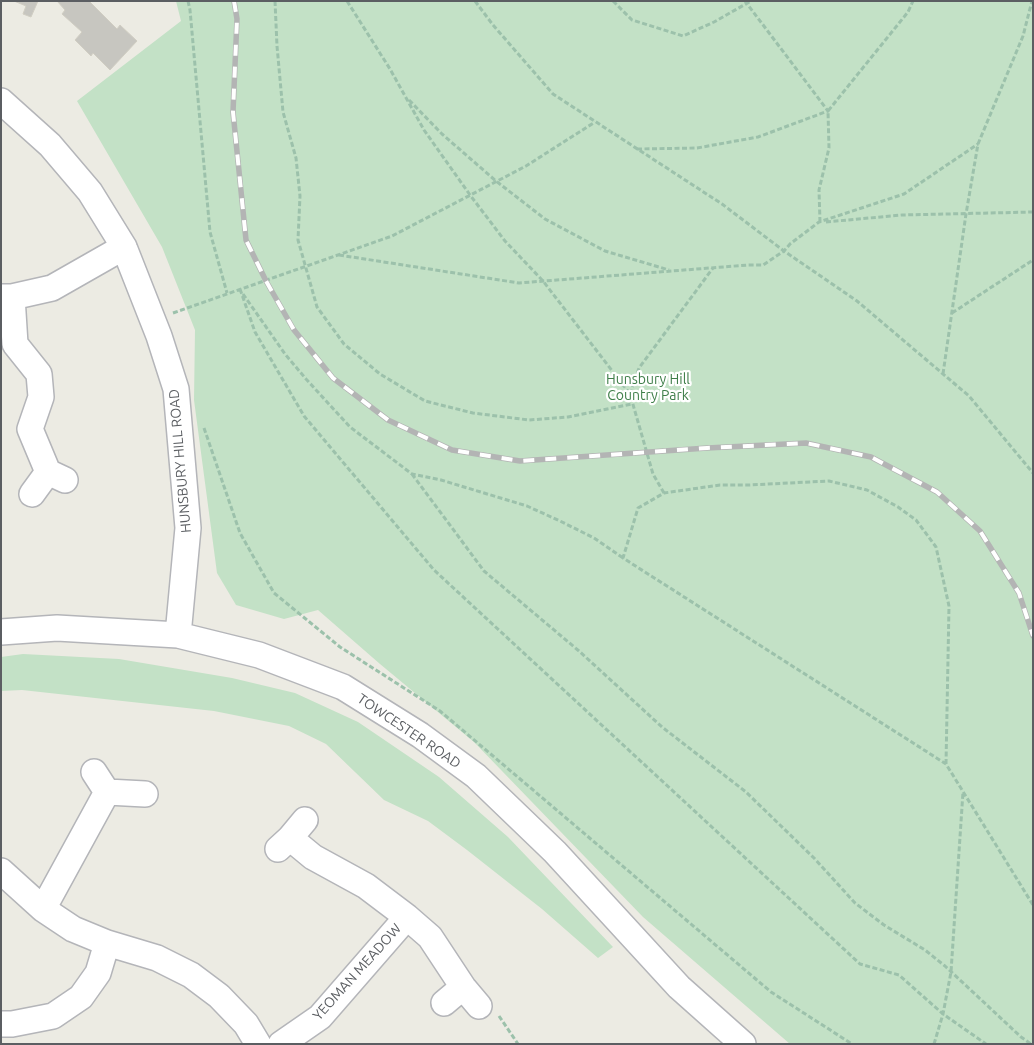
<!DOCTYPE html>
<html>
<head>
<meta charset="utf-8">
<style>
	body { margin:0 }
	#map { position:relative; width:1034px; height:1045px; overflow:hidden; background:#ecebe3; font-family:Ubuntu,sans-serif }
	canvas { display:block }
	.frame { position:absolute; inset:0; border:2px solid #5b5e62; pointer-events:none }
</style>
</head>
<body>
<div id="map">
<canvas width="1034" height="1045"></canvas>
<div class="frame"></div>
</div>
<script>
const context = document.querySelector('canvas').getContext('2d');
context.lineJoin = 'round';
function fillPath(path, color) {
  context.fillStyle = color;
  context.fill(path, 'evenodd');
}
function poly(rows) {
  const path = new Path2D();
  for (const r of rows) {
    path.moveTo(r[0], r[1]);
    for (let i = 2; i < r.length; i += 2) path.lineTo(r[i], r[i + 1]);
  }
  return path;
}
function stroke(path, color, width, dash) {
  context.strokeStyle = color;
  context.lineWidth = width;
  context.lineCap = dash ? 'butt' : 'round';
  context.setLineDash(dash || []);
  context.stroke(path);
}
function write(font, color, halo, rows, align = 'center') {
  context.font = font + ' Ubuntu,sans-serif';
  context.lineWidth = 4.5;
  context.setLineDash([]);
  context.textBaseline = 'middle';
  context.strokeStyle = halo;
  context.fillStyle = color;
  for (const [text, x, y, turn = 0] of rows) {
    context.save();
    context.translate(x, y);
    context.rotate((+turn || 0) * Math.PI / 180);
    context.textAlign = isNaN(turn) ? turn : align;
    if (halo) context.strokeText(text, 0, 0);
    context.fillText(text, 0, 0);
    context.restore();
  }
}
const green = poly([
	[176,1,1033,1,1033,1044,790,1044,643,917,474,742,380,664,318,610,284,619,236,605,217,573,194,400,195,330,162,247,77,101,181,21],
	[23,654,119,659,232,678,295,693,358,722,439,777,508,837,613,947,598,958,542,909,467,850,428,821,384,800,326,744,289,726,214,711,22,690,1,691,1,657]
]);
const building = poly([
	[14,1,38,1,31,17,23,14,26,6,14,1],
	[57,1,89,1,117,29,120,25,137,41,110,70,93,53,91,56,75,40,82,32,62,14,65,10,57,1]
]);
const path = poly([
	[188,1,190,10,210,232,227,293],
	[275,1,277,46,283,112,296,158,300,196,298,240,317,307,344,344,380,374,425,401,473,413,529,420,568,417,632,404],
	[347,1,390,69,424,130,470,195,505,241,543,281,630,394],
	[475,1,493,25,553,94,722,204,784,251,857,301,969,396,1033,473],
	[613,1,632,20,683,36,714,22,751,1],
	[409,100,442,134,496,181,545,219,605,251,669,270],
	[637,149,697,148,758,137,828,111,745,1],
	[820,222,819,190,829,148,828,111,908,12,913,1],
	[826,222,902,215,1033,212],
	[339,255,519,283,748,265,763,265,784,251,790,244,819,222,904,194,978,144],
	[240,289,255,332,304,416,434,570,860,964,899,975,943,1014,986,1044],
	[243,294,285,354,306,379,350,427,412,474,441,480,527,506,560,521,594,538,623,558],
	[173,313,392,236,526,166,595,122],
	[952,313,1033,260],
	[943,374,966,214,978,144,1023,36,1032,1],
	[204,428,240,533,274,593,340,647,440,711,771,992,852,1044],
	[412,474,484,571,579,651,662,727,746,792,814,858,855,903,884,925,925,950,945,966,1021,1037,1031,1044],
	[664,493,653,474,630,394,639,368,713,268],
	[946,764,949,606,936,547,916,520,898,507,867,490,829,481,750,485,720,485,664,493,638,508,623,558,946,764,1033,905],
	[499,1016,518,1044],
	[934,1044,943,1014,951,972,963,792]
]);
const minor = poly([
	[1,101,50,145,90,192,124,247,159,336,176,389,188,528,178,635],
	[1,297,12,297,52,288,124,247],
	[12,297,15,344,39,374,41,397,30,429,48,472,65,480],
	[32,494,48,472],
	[1,632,57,628,178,635,259,655,343,687,420,735,476,776,555,852,679,987,743,1044],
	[94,772,107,792],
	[290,838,305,820],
	[278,849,290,838,313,857,366,886,407,917,430,937,463,987,479,1006],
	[1,871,43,909,73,929,107,943,157,958,191,975,219,996,246,1024,258,1044],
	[43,909,107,792,145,794],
	[444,1003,463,987],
	[1,1024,12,1024,53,1016,81,997,98,973,107,943],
	[281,1044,320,1017,407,917]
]);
const rail = poly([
	[234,1,237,19,233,112,246,240,266,281,294,330,333,378,388,420,452,450,520,461,707,448,806,443,871,457,937,492,980,531,1019,593,1033,636]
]);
const parkNames = [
	["Hunsbury Hill",648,379],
	["Country Park",648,395]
];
const streetNames = [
	["HUNSBURY HILL ROAD",180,461,-95],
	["TOWCESTER ROAD",409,731,34],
	["YEOMAN MEADOW",357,972,-48]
];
fillPath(green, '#c3e1c6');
fillPath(building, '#c7c6c0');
stroke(building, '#d0cdc2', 1);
stroke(minor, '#b4b5b9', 28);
stroke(path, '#9cc1ab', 3, [5, 2.5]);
stroke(minor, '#fff', 25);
stroke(rail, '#b3b4b4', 5.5);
stroke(rail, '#fff', 4, [11]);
write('14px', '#3f7e49', '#fff', parkNames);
write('14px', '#5b5e62', '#fff', streetNames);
</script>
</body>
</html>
